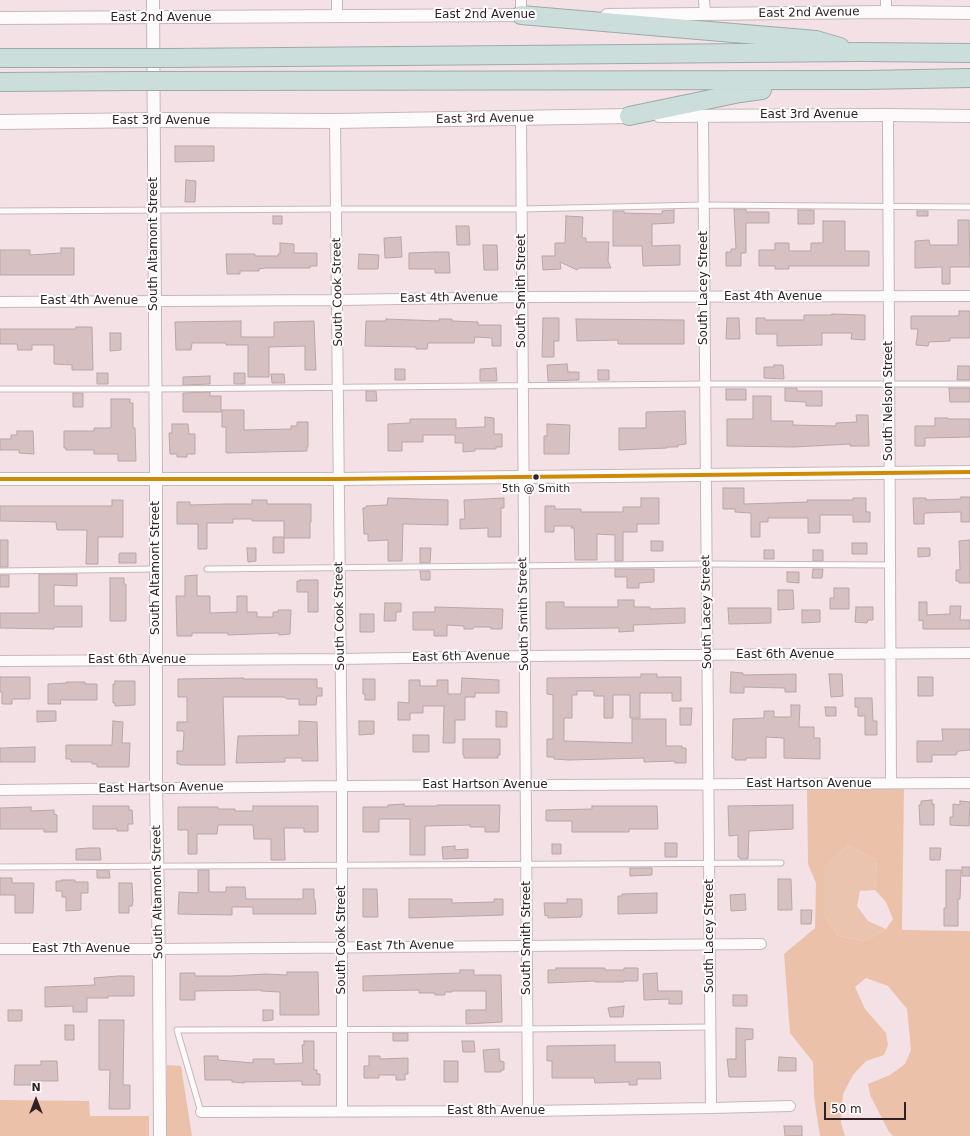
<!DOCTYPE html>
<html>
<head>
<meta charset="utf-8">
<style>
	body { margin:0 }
	#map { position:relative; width:970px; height:1136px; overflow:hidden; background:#f4e1e6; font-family:"DejaVu Sans",sans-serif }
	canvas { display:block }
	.north { position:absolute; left:16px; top:1080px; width:40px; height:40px; -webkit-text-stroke:3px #fff; paint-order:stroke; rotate:0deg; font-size:11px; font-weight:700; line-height:16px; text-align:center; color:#312125 }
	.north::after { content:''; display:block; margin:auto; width:14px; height:18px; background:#312125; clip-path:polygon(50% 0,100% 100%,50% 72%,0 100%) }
	.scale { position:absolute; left:824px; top:1102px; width:82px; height:18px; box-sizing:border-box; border:2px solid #312125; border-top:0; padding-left:5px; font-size:12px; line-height:14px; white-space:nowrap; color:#312125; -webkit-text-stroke:3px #fff; paint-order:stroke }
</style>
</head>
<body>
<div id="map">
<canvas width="970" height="1136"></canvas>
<div class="north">N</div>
<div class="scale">50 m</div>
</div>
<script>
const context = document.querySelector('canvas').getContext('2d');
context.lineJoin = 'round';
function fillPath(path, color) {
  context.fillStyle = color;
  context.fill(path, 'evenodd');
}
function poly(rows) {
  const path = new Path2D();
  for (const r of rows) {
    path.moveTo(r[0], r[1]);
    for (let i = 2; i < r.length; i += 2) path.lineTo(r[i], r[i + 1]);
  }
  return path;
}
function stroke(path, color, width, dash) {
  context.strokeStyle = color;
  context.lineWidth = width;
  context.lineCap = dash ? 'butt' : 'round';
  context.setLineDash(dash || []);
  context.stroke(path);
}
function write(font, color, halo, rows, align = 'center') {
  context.font = font + ' "DejaVu Sans",sans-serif';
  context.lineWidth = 4;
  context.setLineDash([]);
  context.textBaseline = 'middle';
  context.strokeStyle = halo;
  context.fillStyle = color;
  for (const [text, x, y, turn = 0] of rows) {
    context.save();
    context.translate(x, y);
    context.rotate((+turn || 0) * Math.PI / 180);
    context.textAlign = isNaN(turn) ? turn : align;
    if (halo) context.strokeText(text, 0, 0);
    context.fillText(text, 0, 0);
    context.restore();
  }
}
const green = poly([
	[848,845,877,860,875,890,860,891,857,906,868,921,886,929,866,941,838,936,824,914,824,868]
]);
const forest = poly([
	[807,789,904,789,902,930,970,931,970,1136,893,1136,889,1132,870,1095,868,1084,890,1075,905,1064,911,1050,907,1009,888,986,866,978,855,987,865,1009,886,1033,888,1045,884,1055,866,1061,853,1075,843,1094,841,1123,845,1136,820,1136,814,1097,813,1062,790,1033,784,954,815,928,816,883,808,864],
	[848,845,877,860,875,890,886,902,893,919,886,929,866,941,838,936,824,914,824,868],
	[167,1065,181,1066,192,1136,165,1136],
	[0,1100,89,1101,90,1116,149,1116,149,1136,0,1136]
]);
const building = poly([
	[175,146,214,146,214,161,175,162,175,146],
	[186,180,196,181,195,202,185,202,186,180],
	[734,209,746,209,746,212,769,212,769,223,746,223,746,253,741,253,741,266,726,266,726,252,731,252,731,249,736,249,734,209],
	[674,210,674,223,652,224,652,246,680,245,680,265,643,266,642,246,613,246,613,211,624,211,624,213,662,214,662,211,674,210],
	[798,210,814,210,814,224,798,224,798,210],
	[917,211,928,211,928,216,917,216,917,211],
	[273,216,282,216,282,224,273,224,273,216],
	[566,216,583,217,582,238,586,238,586,242,609,242,608,261,611,268,579,268,577,270,560,262,561,269,543,270,542,256,555,256,555,243,565,243,566,216],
	[958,220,969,220,970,267,950,267,950,284,942,284,942,267,915,268,915,241,929,240,930,245,958,245,958,220],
	[823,221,845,221,845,251,869,251,869,266,789,266,789,269,775,269,775,266,759,266,759,250,775,250,775,243,789,243,789,251,811,251,811,243,823,243,823,221],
	[456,226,469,226,470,245,457,245,456,226],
	[401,237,402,257,385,258,384,238,401,237],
	[280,243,294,244,294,253,317,253,317,266,310,266,310,268,265,268,259,269,259,271,240,271,240,274,227,274,226,254,255,254,255,256,278,256,278,254,280,254,280,243],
	[483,245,497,245,498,270,484,270,483,245],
	[61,248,74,248,74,275,0,275,0,250,30,250,30,255,61,253,61,248],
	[435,252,449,252,450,273,435,273,435,269,409,269,409,253,435,252],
	[359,254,379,255,378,269,358,269,359,254],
	[959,311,970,311,970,338,950,338,950,341,929,342,928,346,916,345,918,329,911,329,911,316,959,316,959,311],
	[832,314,865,315,865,340,851,339,852,333,822,333,822,345,777,346,777,334,756,334,756,318,765,318,765,320,804,320,804,315,832,315,832,314],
	[543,318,559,318,559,341,554,341,554,357,542,357,543,318],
	[727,318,739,318,740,339,726,339,727,318],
	[386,319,439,321,439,319,452,319,452,321,478,322,478,325,501,325,501,346,492,346,492,338,475,337,474,343,428,343,427,349,416,349,416,347,365,346,366,321,386,321,386,319],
	[576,319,684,320,684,344,618,344,618,340,577,341,576,319],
	[241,321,241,337,274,337,274,322,314,321,316,370,305,370,305,346,269,347,269,377,248,377,248,345,226,345,226,343,192,343,191,350,176,350,175,322,241,321],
	[76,327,92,327,93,370,72,370,72,365,54,364,54,345,32,345,32,350,18,350,17,344,0,344,0,329,76,329,76,327],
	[110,333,121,333,121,350,110,351,110,333],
	[567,364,568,372,579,372,579,380,548,381,547,365,567,364],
	[774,365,783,365,784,379,764,378,764,367,774,367,774,365],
	[958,366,970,366,970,380,957,380,958,366],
	[496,368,497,381,480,381,480,369,496,368],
	[395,369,405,369,405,380,395,380,395,369],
	[598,370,609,370,609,380,598,380,598,370],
	[97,373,108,373,108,384,97,384,97,373],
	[234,373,245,373,245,384,234,384,234,373],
	[271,374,284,374,285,383,272,383,271,374],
	[210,376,210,384,183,385,183,377,210,376],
	[785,388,797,388,797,391,822,391,822,406,806,406,806,402,785,401,785,388],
	[949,388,970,388,970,402,950,402,949,388],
	[726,389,746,389,746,400,726,400,726,389],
	[366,391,376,391,377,401,366,401,366,391],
	[210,392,210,396,221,396,221,412,183,412,183,393,210,392],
	[73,393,83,393,83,407,73,407,73,393],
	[753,396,771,396,771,421,793,421,793,425,836,426,836,423,857,422,856,415,868,415,869,446,850,446,850,444,794,447,727,446,727,419,753,419,753,396],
	[111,399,130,399,130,403,133,403,133,428,135,428,136,461,118,461,118,454,94,454,94,450,66,450,66,448,64,448,64,431,94,431,94,428,111,428,111,399],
	[222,410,244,410,244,430,291,429,291,426,297,426,297,422,308,422,308,447,307,447,307,451,226,453,226,427,222,427,222,410],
	[685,411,686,444,678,445,678,447,667,447,667,448,619,450,619,428,646,428,646,412,685,411],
	[485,417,494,418,494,434,502,434,502,447,496,447,496,449,475,449,475,451,463,452,463,443,455,443,455,435,423,435,423,442,402,442,402,451,388,451,388,424,410,423,410,419,456,419,456,428,485,427,485,417],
	[935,418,948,418,948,419,970,419,970,437,925,438,925,446,915,446,915,426,935,426,935,418],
	[172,424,188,424,189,434,195,434,195,454,187,454,187,457,177,457,177,454,170,454,169,433,172,433,172,424],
	[547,424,570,425,569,454,544,454,544,436,547,436,547,424],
	[17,431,33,431,34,454,19,453,19,450,0,450,0,439,11,439,11,435,17,435,17,431],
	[723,488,744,488,744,504,808,502,807,500,853,500,853,498,866,498,866,512,870,512,870,522,853,522,853,515,820,515,820,533,808,533,808,518,768,518,768,522,760,522,760,537,751,537,751,513,735,512,735,509,723,509,723,488],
	[961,497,970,497,970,522,961,522,961,512,926,513,924,514,924,524,914,524,913,498,926,498,926,500,961,499,961,497],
	[388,498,448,500,448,525,403,524,402,561,388,561,388,540,368,541,368,534,364,534,363,508,366,508,366,506,387,505,388,498],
	[504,498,504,508,501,508,501,537,488,537,488,528,460,529,460,519,465,519,464,500,504,498],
	[641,498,659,498,659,524,637,524,637,532,623,532,623,561,615,561,615,535,597,534,597,560,575,560,574,528,571,528,572,526,554,526,554,532,545,532,545,506,555,506,555,509,581,509,581,512,623,512,623,507,641,507,641,498],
	[112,500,123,500,123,537,98,537,98,564,86,564,87,530,57,530,56,522,0,521,0,506,112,506,112,500],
	[252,500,267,500,267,504,311,504,311,522,310,522,310,538,284,538,284,553,273,553,273,537,284,537,284,521,252,521,252,519,233,519,233,523,207,523,207,549,198,549,198,524,177,524,177,502,190,502,190,505,225,504,252,504,252,500],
	[0,540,8,540,8,567,0,567,0,540],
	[970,540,970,583,959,583,959,581,956,581,956,570,960,570,959,541,970,540],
	[651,541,663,541,663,551,651,551,651,541],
	[852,543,867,543,867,554,852,554,852,543],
	[247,548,256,548,256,561,248,562,247,548],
	[420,548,431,548,430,563,420,563,420,548],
	[918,548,930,548,930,556,918,557,918,548],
	[764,550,774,550,774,559,764,559,764,550],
	[813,550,823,550,823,561,813,561,813,550],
	[120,553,136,553,136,563,119,563,119,554,120,553],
	[615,569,654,569,654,582,639,583,639,588,627,588,627,577,615,577,615,569],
	[813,569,823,569,822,578,812,578,813,569],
	[420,571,430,571,430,580,421,580,420,571],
	[787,572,799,572,799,583,787,582,787,572],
	[39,574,77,574,77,586,54,585,54,606,82,606,82,627,54,627,54,629,0,628,0,613,39,613,39,574],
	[0,575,9,575,9,587,0,587,0,575],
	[197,575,197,596,210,596,210,613,237,612,237,596,247,596,247,612,257,612,257,617,273,617,273,612,278,612,278,610,291,610,290,634,279,635,279,633,228,635,228,633,192,633,192,636,177,636,176,596,185,596,185,576,197,575],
	[110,578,124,578,124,584,126,584,126,621,110,621,110,578],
	[300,580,318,580,318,612,308,612,308,592,297,592,297,581,300,581,300,580],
	[834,588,849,588,849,609,830,609,830,598,834,598,834,588],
	[778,590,793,590,794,609,778,610,778,590],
	[618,600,634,600,634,607,650,607,650,609,685,608,685,623,633,625,634,631,619,632,619,628,546,629,546,602,564,602,564,607,618,607,618,600],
	[919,602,927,602,927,615,950,614,950,606,961,606,960,620,970,620,970,629,923,629,923,620,919,621,919,602],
	[385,603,401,603,401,612,396,612,396,621,384,621,385,603],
	[435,607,503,609,502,629,491,629,491,627,474,627,473,629,464,629,464,626,447,625,447,636,434,636,434,630,413,630,413,612,435,612,435,607],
	[856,607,873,607,873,620,868,620,867,623,855,622,856,607],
	[728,608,771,608,771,623,729,624,728,608],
	[802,610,820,610,820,622,802,623,802,610],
	[360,614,374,614,374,632,360,632,360,614],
	[731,672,743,673,743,675,796,674,796,692,785,692,785,688,744,687,744,693,730,693,731,672],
	[641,674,657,674,657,677,681,677,681,701,672,701,672,693,640,693,640,718,630,718,630,695,613,695,613,718,604,718,604,696,594,696,594,691,577,691,577,695,572,695,572,718,564,718,564,741,632,743,632,719,666,719,666,746,682,746,682,748,686,748,686,763,675,763,675,761,644,762,644,758,569,760,554,759,554,757,547,757,547,739,553,739,553,695,547,694,547,678,641,677,641,674],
	[829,674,842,674,843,696,831,697,829,674],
	[0,677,30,677,30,699,12,699,12,704,2,704,2,692,0,692,0,677],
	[918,677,933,677,933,696,918,696,918,677],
	[243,678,243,679,317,679,317,688,322,688,322,696,317,696,316,705,299,705,299,699,287,699,284,697,223,697,225,765,180,765,180,764,177,764,177,751,183,751,184,733,183,731,177,731,177,722,187,722,187,697,178,697,178,679,243,678],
	[462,678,499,680,499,693,475,693,475,697,465,697,465,720,455,720,455,743,443,743,444,706,423,706,423,713,410,713,410,720,398,720,398,702,409,703,409,680,420,680,420,686,437,686,437,680,448,680,448,694,461,694,462,678],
	[363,679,375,679,375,700,365,700,365,694,363,694,363,679],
	[115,681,135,681,135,705,115,706,115,703,113,703,113,684,115,684,115,681],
	[67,682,85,682,85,684,97,684,97,700,60,700,61,704,48,704,48,684,67,683,67,682],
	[855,698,872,698,873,721,877,721,877,735,865,735,865,716,858,716,858,707,855,707,855,698],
	[791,705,800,705,799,727,814,727,814,738,820,738,820,759,784,758,784,738,766,737,766,758,746,758,746,760,735,760,735,758,732,758,733,719,764,718,764,711,774,711,774,717,791,717,791,705],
	[825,707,836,707,836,716,826,716,825,707],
	[680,708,692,708,691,725,680,725,680,708],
	[37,711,56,711,56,721,37,722,37,711],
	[496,711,507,712,507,727,496,727,496,711],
	[113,721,123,722,122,743,130,743,129,767,97,767,97,764,92,764,92,762,71,762,71,759,66,759,66,745,112,745,113,721],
	[299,721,317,722,318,761,302,761,302,758,285,758,285,762,236,763,238,736,299,735,299,721],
	[359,721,374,721,374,734,359,735,359,721],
	[942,729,970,729,970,750,958,751,956,755,932,755,932,762,917,762,917,741,943,741,942,729],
	[413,735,429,735,429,752,413,752,413,735],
	[463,739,500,739,500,755,498,755,498,758,464,758,464,755,463,755,463,739],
	[35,747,35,762,0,762,0,748,35,747],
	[932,800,932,804,934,804,934,825,920,825,919,805,921,805,921,801,932,800],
	[960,801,970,802,969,826,950,825,950,817,953,817,953,804,960,805,960,801],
	[404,804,404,806,437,806,437,805,500,805,499,832,485,832,485,827,470,827,470,825,425,826,425,855,410,855,410,819,379,819,379,832,363,832,363,807,388,807,388,805,404,804],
	[793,805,793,829,749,831,748,859,740,859,740,857,738,857,738,835,729,836,728,806,793,805],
	[93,806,129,806,129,810,132,810,133,824,128,824,128,831,117,831,117,829,93,829,93,806],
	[253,806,318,806,318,832,304,832,304,828,284,828,285,860,271,860,271,839,254,839,253,825,218,825,217,834,197,834,197,854,188,854,188,830,178,830,178,807,218,807,218,809,235,809,235,811,253,811,253,806],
	[592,806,657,806,658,829,629,829,629,832,572,832,572,821,546,821,546,810,592,809,592,806],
	[31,807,31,811,54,810,54,814,57,815,57,832,44,832,44,829,0,829,0,808,31,807],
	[665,843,677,843,677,857,665,857,665,843],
	[552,844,561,844,561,854,552,854,552,844],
	[455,846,455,850,468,849,468,858,443,859,442,847,455,846],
	[89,848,100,848,101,860,76,860,76,849,89,848],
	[930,848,941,848,940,860,930,860,930,848],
	[962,867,970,867,970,876,962,876,962,867],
	[630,868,652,868,652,875,630,876,630,868],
	[97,870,109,870,110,878,97,878,97,870],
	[198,870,209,870,209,892,226,892,226,887,245,887,246,899,303,899,303,889,314,889,314,899,315,899,316,914,253,914,253,907,232,907,232,915,178,914,179,892,198,893,198,870],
	[946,870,961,870,960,899,958,899,958,926,944,926,944,908,946,908,946,870],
	[0,878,12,878,12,883,34,883,33,913,15,913,15,895,0,895,0,878],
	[778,879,791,879,792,910,778,910,778,879],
	[62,880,75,880,75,882,88,882,88,893,81,893,81,910,66,911,66,897,62,897,62,891,56,891,56,881,62,881,62,880],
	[119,883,132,883,133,901,132,906,129,906,129,913,119,913,119,883],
	[363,889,377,889,378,917,363,917,363,889],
	[657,893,657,913,618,914,618,896,622,896,622,894,657,893],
	[745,894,746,910,731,911,730,895,745,894],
	[409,899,452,899,452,903,494,902,494,899,503,899,503,915,409,918,409,899],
	[567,899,582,899,582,915,581,915,581,917,548,918,548,915,545,916,544,903,567,903,567,899],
	[801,910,812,910,811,924,801,924,801,910],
	[556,968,605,968,605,970,624,970,624,968,638,968,638,981,624,981,624,982,595,982,595,981,548,983,548,970,556,970,556,968],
	[460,970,474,970,474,975,501,975,502,1022,466,1024,466,1010,486,1010,486,991,452,991,452,992,445,992,445,995,435,995,435,993,419,993,419,990,363,991,363,976,460,973,460,970],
	[287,972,318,972,319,1015,280,1015,280,992,261,991,261,990,195,991,195,1000,180,1000,180,973,195,973,195,976,230,976,265,974,287,975,287,972],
	[657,973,658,991,682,991,682,1004,669,1004,669,999,644,1000,643,974,657,973],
	[118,976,134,976,134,996,108,996,108,998,87,998,87,1012,73,1012,73,1006,45,1007,45,987,95,985,94,978,118,976],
	[733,995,747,995,747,1006,733,1006,733,995],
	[624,1006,623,1017,610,1017,608,1008,624,1006],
	[8,1010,22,1010,22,1021,8,1021,8,1010],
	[263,1010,273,1010,273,1020,263,1021,263,1010],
	[99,1020,124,1020,123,1085,130,1085,130,1109,109,1109,110,1070,99,1070,99,1020],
	[65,1025,74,1025,74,1040,65,1040,65,1025],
	[736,1028,753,1029,753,1039,745,1040,746,1077,729,1077,727,1059,736,1059,736,1028],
	[393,1033,408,1033,408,1041,393,1041,393,1033],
	[304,1041,314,1041,314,1070,317,1070,317,1074,320,1074,320,1085,302,1085,302,1081,244,1082,244,1083,232,1082,232,1080,205,1080,204,1056,218,1056,218,1060,253,1063,253,1059,274,1059,274,1064,303,1063,302,1045,304,1045,304,1041],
	[462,1041,474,1041,475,1052,463,1052,462,1041],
	[615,1045,615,1062,660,1062,661,1079,637,1079,637,1085,629,1085,629,1082,595,1083,594,1078,552,1078,552,1061,547,1061,547,1046,615,1045],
	[499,1049,500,1061,504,1062,504,1070,501,1070,501,1072,485,1072,483,1050,499,1049],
	[369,1056,380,1056,380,1059,408,1058,408,1074,405,1074,405,1080,396,1080,396,1075,379,1075,379,1078,364,1078,364,1066,369,1066,369,1056],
	[779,1057,796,1058,796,1071,778,1071,779,1057],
	[41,1061,57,1061,58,1081,34,1081,34,1085,14,1085,15,1065,41,1065,41,1061],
	[444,1061,458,1061,458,1082,444,1082,444,1061],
	[784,1126,802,1126,802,1136,785,1136,784,1126]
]);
const service = poly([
	[0,211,337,209,522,209,703,205,970,207],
	[0,389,155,389,704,384,970,384],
	[207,569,707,564,890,565],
	[0,571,156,569],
	[0,867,781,863],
	[201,1112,177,1030,527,1029,711,1027]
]);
const minor = poly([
	[337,0,337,16],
	[704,0,705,14],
	[886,0,886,12],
	[521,15,521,0],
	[888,115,891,783],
	[703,116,711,1108],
	[521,118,528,1111],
	[335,121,342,786,342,1111],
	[0,302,338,300,522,297,970,296],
	[0,661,340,659,525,656,970,653],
	[0,790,342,786,970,783],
	[0,949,159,949,761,944],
	[201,1112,528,1111,711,1108,790,1106]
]);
const tertiary = poly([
	[153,0,156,479,156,788,159,967,160,1136],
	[607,15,886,12,970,13],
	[0,18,529,15],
	[659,116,888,115,970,116],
	[0,479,339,479,970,472]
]);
const secondary = poly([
	[0,122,154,120,335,121,629,116]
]);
const motorway = poly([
	[521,15,816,40,840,47],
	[0,58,135,58],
	[169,58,861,52,970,53],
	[169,81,865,80,970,78],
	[0,82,134,81],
	[629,116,740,93,762,90]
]);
const motorwayBridge = poly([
	[135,58,169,58],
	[134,81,169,81]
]);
const bus1 = poly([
	[0,479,339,479,970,472]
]);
const markers = [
	[536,477,3.5,"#312125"]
];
const busNames = [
	["5th @ Smith",536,489]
];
const streetNames = [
	["East 2nd Avenue",809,13,-1],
	["East 2nd Avenue",485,15],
	["East 2nd Avenue",161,18],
	["East 3rd Avenue",809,115],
	["East 3rd Avenue",485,119,-1],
	["East 3rd Avenue",161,121],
	["South Altamont Street",154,244,-90],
	["South Lacey Street",704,288,-90],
	["South Smith Street",522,291,-90],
	["South Cook Street",338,292,-91],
	["East 4th Avenue",773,297],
	["East 4th Avenue",449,298,-1],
	["East 4th Avenue",89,301],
	["South Nelson Street",889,401,-90],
	["South Altamont Street",156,568,-90],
	["South Lacey Street",707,612,-91],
	["South Smith Street",524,614,-91],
	["South Cook Street",340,616,-91],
	["East 6th Avenue",785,655],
	["East 6th Avenue",461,657,-1],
	["East 6th Avenue",137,660],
	["East Hartson Avenue",809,784],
	["East Hartson Avenue",485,785],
	["East Hartson Avenue",161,788,-1],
	["South Altamont Street",158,892,-91],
	["South Lacey Street",710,936,-90],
	["South Smith Street",527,938,-90],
	["South Cook Street",342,940,-90],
	["East 7th Avenue",405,946,-1],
	["East 7th Avenue",81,949],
	["East 8th Avenue",496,1111]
];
fillPath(green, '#eac4af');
fillPath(forest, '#ebc2a9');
fillPath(building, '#d7c0c2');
stroke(building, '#b7a7a8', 1);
stroke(service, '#c7b7bb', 7);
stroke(minor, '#c7b7bb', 12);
stroke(tertiary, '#c7b7bb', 14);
stroke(secondary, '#c7b7bb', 16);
stroke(motorway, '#9daaaa', 20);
stroke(service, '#fdfafb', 5);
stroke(minor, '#fdfafb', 10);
stroke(tertiary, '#fdfafb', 12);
stroke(secondary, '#fdfafb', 14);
stroke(motorway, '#cbdedc', 18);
stroke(motorwayBridge, '#9daaaa', 20, []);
stroke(motorwayBridge, '#cbdedc', 18);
stroke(bus1, '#cf8b07', 4);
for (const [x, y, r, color] of markers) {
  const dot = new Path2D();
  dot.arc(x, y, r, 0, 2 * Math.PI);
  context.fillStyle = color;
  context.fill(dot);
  stroke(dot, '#fff', 1.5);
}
write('11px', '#312125', '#fff', busNames);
write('12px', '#312125', '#fff', streetNames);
</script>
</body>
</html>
